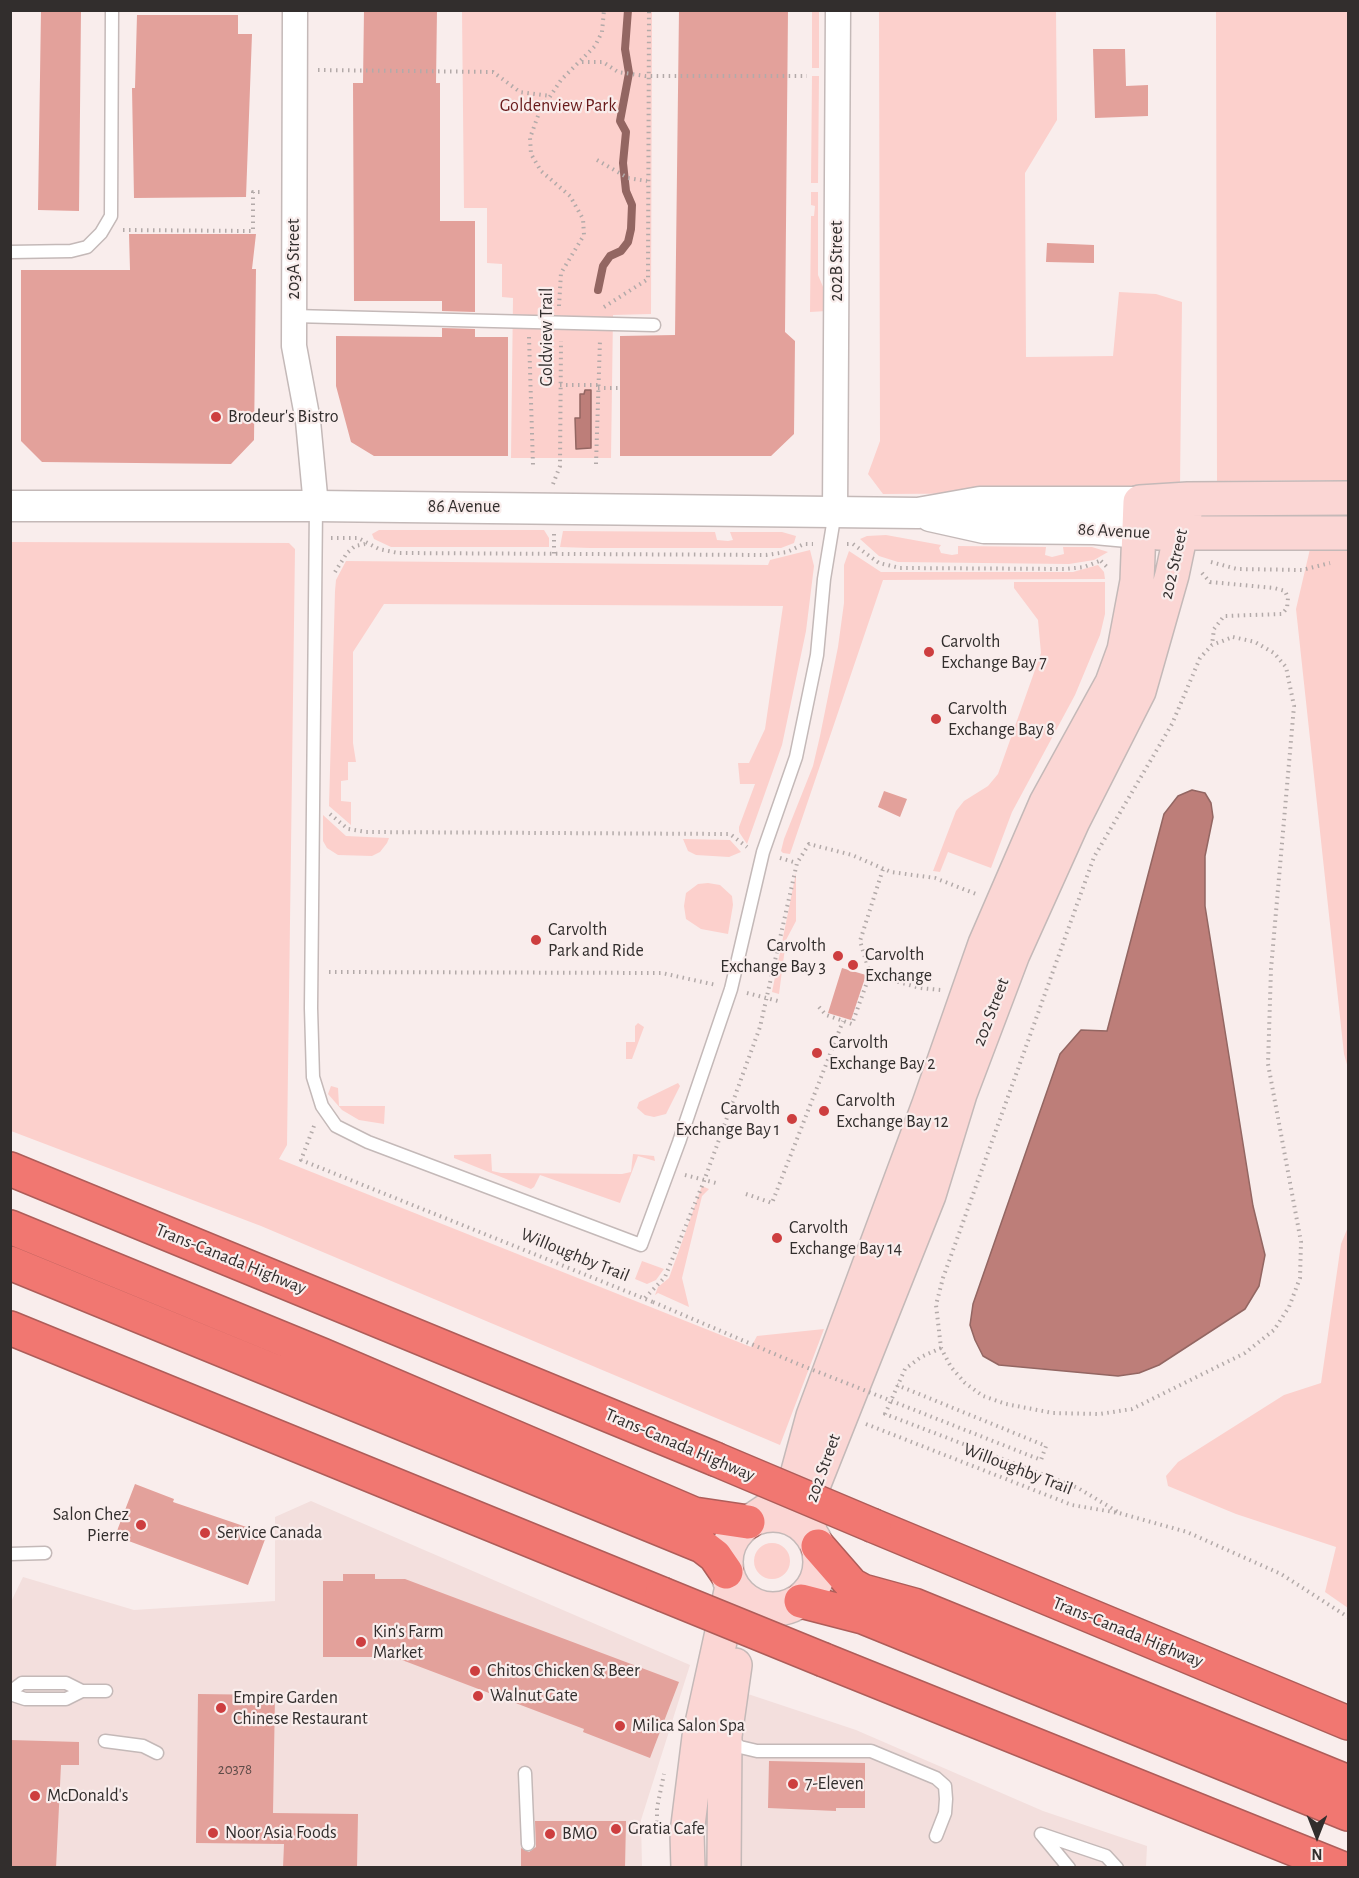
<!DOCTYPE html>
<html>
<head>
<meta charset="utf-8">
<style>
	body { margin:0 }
	#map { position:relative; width:1359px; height:1878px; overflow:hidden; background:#f9edec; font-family:"Alegreya Sans",sans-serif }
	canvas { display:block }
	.frame { position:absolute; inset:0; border:12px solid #322e2d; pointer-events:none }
	.north { position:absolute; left:1287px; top:1806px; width:60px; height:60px; -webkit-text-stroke:4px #f9edec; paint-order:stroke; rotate:180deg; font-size:16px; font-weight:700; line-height:24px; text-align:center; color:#322e2d }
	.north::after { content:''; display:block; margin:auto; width:21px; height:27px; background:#322e2d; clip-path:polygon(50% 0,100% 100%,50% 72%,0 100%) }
</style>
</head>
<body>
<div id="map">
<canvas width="1359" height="1878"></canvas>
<div class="frame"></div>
<div class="north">N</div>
</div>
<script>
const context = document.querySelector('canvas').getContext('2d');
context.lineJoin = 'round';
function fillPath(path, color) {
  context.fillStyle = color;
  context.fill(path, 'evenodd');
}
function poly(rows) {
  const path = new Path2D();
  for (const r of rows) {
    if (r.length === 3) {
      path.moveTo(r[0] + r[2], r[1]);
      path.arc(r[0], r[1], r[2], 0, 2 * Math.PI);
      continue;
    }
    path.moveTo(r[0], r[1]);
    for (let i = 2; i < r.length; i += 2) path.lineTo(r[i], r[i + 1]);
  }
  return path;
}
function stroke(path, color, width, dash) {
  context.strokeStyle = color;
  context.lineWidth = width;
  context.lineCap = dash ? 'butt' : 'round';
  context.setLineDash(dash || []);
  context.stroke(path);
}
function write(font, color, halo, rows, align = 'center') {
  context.font = font + ' "Alegreya Sans",sans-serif';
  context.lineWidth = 4.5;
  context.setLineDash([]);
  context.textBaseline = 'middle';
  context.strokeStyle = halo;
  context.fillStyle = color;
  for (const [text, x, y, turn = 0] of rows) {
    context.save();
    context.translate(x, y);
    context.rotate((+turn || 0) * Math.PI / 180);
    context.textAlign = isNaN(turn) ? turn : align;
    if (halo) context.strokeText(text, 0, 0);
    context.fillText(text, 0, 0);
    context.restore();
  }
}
const built = poly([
	[311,1501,690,1665,641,1820,642,1867,11,1867,10,1604,23,1577,134,1610,275,1601,275,1517],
	[745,1693,856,1730,1043,1811,1147,1846,1146,1867,736,1868,736,1755]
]);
const green = poly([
	[462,11,652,11,651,314,613,315,611,458,511,458,513,298,502,297,502,264,487,263,487,208,464,208],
	[812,11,819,11,819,68,812,68],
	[879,11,1056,11,1057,120,1025,173,1026,357,1113,356,1119,292,1156,294,1182,302,1180,487,1059,493,883,494,868,474,880,441],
	[1216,11,1348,11,1348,480,1217,481],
	[812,76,819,76,818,183,811,183],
	[811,192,818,192,818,275,827,296,827,311,810,312,811,216,814,216,815,206,811,205],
	[379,530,544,530,549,538,549,547,391,547,374,539,372,534],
	[563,531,715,532,717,540,728,541,733,540,730,532,782,532,796,536,794,543,781,548,590,548,560,547],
	[886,535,941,545,939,548,941,553,952,555,958,554,958,546,1046,547,1045,555,1052,557,1064,554,1063,547,1092,547,1108,552,1094,560,1069,564,898,562,879,556,860,539,867,536],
	[10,542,289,543,295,549,287,1145,279,1159,751,1347,757,1336,824,1329,780,1445,261,1226,11,1131],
	[1310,549,1348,549,1348,1068,1344,1054,1296,609],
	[810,550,814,566,806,631,782,745,747,844,739,832,739,827,755,784,740,784,738,763,749,763,765,729,783,606,384,604,353,652,353,743,356,762,348,762,348,780,341,781,341,801,351,802,351,825,329,806,335,591,336,580,346,561,768,565,770,560],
	[849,551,881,572,1073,572,1098,565,1104,572,1105,579,883,580,790,854,783,853,781,851,784,839,813,766,820,736,838,647,844,603,844,565],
	[1014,582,1105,582,1105,614,1100,635,1075,695,1012,812,991,868,948,852,940,872,933,871,956,811,964,801,988,786,998,774,1041,653,1038,620,1014,588],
	[323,815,346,836,389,838,387,843,380,852,372,856,338,855,327,848,323,841],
	[683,839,730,840,741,852,729,857,696,855,688,851],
	[796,873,796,921,786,940,779,994,772,992],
	[708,883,720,885,732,896,733,905,728,934,701,929,686,919,684,906,686,893,698,884],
	[638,1023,644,1027,632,1059,626,1059,626,1042,635,1042,635,1026],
	[678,1083,680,1086,666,1114,654,1117,645,1115,637,1108,639,1102],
	[331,1086,338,1088,339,1106,385,1106,384,1124,359,1120,342,1110,328,1094],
	[491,1154,492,1171,501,1173,622,1174,631,1172,633,1154,654,1156,655,1161,638,1156,620,1203,540,1175,534,1187,531,1189,454,1158,454,1155],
	[702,1186,709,1189,702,1196,682,1278,689,1307,658,1293,655,1295,658,1287,669,1278],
	[1348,1227,1348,1608,1325,1592,1336,1547,1236,1514,1168,1486,1166,1476,1178,1462,1284,1395,1321,1383,1341,1244],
	[642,1261,664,1269,656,1280,647,1284,635,1279],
	[772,1561,18]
]);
const water = poly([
	[585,390,591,390,591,448,576,449,575,418,580,418,580,394,584,394,585,390],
	[1192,790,1205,793,1211,803,1213,817,1205,856,1205,906,1253,1206,1265,1255,1259,1286,1245,1309,1159,1365,1139,1373,1118,1376,999,1365,983,1356,975,1340,970,1325,973,1304,1060,1054,1081,1030,1107,1031,1164,814,1178,796,1192,790]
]);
const stream = poly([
	[598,290,603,266,610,256,621,251,628,242,631,229,632,205,626,191,623,163,626,132,620,121,629,73,625,49,628,10]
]);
const building = poly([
	[41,10,81,10,79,211,38,210],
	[364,10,437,10,436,83,440,83,440,221,475,221,475,312,442,311,442,301,354,301,353,83,363,83],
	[679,10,788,10,785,332,795,341,794,434,771,456,620,456,620,336,675,335],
	[137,15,238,15,238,34,252,34,246,197,134,198,132,88,135,88],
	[1093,49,1125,49,1126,86,1148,85,1148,116,1095,118],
	[129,234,256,234,252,269,256,269,254,440,231,464,42,462,21,441,21,270,130,270],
	[1047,243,1094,245,1094,263,1046,262],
	[442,328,475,329,475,337,508,337,508,456,374,456,351,442,336,386,336,336,442,337],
	[884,791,907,799,900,817,878,807],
	[842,968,866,975,851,1020,828,1013],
	[135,1484,174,1499,173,1502,267,1534,248,1585,115,1536],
	[343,1574,375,1574,375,1579,405,1579,679,1682,650,1758,583,1732,584,1729,394,1657,323,1657,323,1581,343,1581],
	[198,1694,275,1695,273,1813,358,1814,357,1868,283,1868,284,1844,196,1843],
	[10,1740,79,1742,79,1765,61,1765,56,1868,10,1868],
	[769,1761,865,1763,865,1808,836,1808,836,1811,768,1808],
	[535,1821,626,1821,625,1868,521,1868,521,1848,529,1852,536,1847]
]);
const path = poly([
	[582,62,603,62,618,72,645,76,807,76],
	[318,70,493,72,520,92,550,96],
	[597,160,628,178,647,181],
	[123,230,253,231,253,192,263,192],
	[559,306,561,273,584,235,583,219,570,196,541,171,531,154,530,138,539,113,561,80,595,46,602,32,604,10],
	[604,307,648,279,649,10],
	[529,337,533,465],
	[560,385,598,385],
	[598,388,620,388],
	[596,464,600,340],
	[553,484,560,466,561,341],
	[554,534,554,554],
	[331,538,358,538,379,549,398,553,766,555,787,552,804,544,813,544],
	[847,544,853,544,879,563,900,568,1066,569,1084,567,1102,560],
	[1101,561,1109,569],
	[1211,562,1237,569,1302,570,1330,563],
	[335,572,347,553,355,546,365,544],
	[1202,573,1210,582,1274,588,1285,591,1288,598,1287,608,1282,614,1224,616,1214,629,1212,645],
	[1233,637,1255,642,1274,653,1286,667,1294,706,1271,969,1268,1064,1301,1242,1300,1278,1289,1307,1274,1330,1245,1353,1132,1409,1100,1414,1053,1413,1006,1404,983,1396,965,1383,951,1367,941,1348,936,1305,943,1278,1094,857,1172,724,1200,658,1212,645,1233,637],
	[330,814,348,829,366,832,730,834,747,847],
	[780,858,797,863],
	[329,972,662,973,716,985],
	[870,974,860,941,883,869],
	[747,993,778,1001],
	[819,1007,826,1015,852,1024,870,974,920,988,941,990],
	[314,1126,301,1160,653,1302],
	[685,1175,716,1183],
	[746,1194,772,1203,843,1021],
	[645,1298,665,1277,704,1181,760,1027,797,863,809,844,852,855,891,872,935,878,976,894],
	[941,1348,921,1357,905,1369,885,1414,1078,1488,1118,1512],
	[866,1424,1072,1505,1119,1513,1187,1532,1281,1574,1348,1617],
	[657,1828,657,1808,664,1774]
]);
const service = poly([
	[10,252,71,251,87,247,101,233,111,216,112,10],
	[293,316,654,325],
	[316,506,311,1008,313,1077,322,1106,336,1126,368,1142,641,1245,679,1142,731,989,763,852,796,757,817,655,824,579,835,512],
	[10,1554,45,1553],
	[10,1692,22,1683,66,1683,82,1691],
	[10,1694,25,1699,66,1699,82,1691,106,1691],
	[730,1739,740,1747,757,1751,871,1751,936,1778,945,1786,946,1799,945,1813,936,1836],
	[105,1741,143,1746,157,1753],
	[525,1773,528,1844],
	[1041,1834,1106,1856,1117,1868],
	[1042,1835,1069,1868]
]);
const minor = poly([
	[295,10,294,346,308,421,316,506],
	[835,512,838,10]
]);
const tertiary = poly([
	[10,506,316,506,918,513,980,502,1140,502],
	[930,516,984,528,1095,529,1139,533]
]);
const secondary = poly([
	[1159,533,1348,533],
	[773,1562,47],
	[757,1517,781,1501,794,1486,813,1416,929,1104,985,944,1046,803,1112,683,1124,650,1137,581,1140,502,1188,499,1348,498],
	[810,1531,807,1515,808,1499,929,1195,960,1094,1013,954,1073,821,1139,691,1172,575,1188,499],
	[688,1868,687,1833,699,1737,731,1591],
	[724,1868,725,1736,735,1665]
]);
const motorway = poly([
	[10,1169,715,1459],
	[10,1227,322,1355,694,1514,748,1522],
	[10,1263,702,1546,715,1556,726,1572],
	[10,1328,662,1594],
	[874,1526,1348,1723],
	[818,1546,852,1585,863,1591,914,1605,1348,1782],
	[801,1601,863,1617,1348,1814],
	[824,1660,1341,1868]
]);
const pathBridge = poly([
	[653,1302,798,1364,1041,1460,1046,1446,897,1385]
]);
const motorwayBridge = poly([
	[715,1459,874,1526],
	[662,1594,824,1660]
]);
const markers = [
	[216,417,6,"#cd3e3f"],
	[929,652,6,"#cd3e3f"],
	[936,719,6,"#cd3e3f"],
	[536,940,6,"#cd3e3f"],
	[838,956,6,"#cd3e3f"],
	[853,965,6,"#cd3e3f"],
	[817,1053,6,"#cd3e3f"],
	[824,1111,6,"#cd3e3f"],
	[792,1119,6,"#cd3e3f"],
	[777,1238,6,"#cd3e3f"],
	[141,1525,6,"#cd3e3f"],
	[205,1533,6,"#cd3e3f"],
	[361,1642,6,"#cd3e3f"],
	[475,1671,6,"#cd3e3f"],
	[478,1696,6,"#cd3e3f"],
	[221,1708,6,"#cd3e3f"],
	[620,1726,6,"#cd3e3f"],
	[793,1784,6,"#cd3e3f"],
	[35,1796,6,"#cd3e3f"],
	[616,1829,6,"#cd3e3f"],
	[213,1833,6,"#cd3e3f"],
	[550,1834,6,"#cd3e3f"]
];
const numberNames = [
	["20378",235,1769]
];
const parkNames = [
	["Goldenview Park",558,106]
];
const streetNames = [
	["203A Street",294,259,-90],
	["202B Street",837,261,-90],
	["Goldview Trail",547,337,-90],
	["86 Avenue",464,507],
	["86 Avenue",1114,531,3],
	["202 Street",1174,564,-77],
	["202 Street",991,1012,-69],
	["Willoughby Trail",575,1255,22],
	["Trans-Canada Highway",231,1259,22],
	["Trans-Canada Highway",680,1445,23],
	["202 Street",823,1468,-70],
	["Willoughby Trail",1018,1469,21],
	["Trans-Canada Highway",1128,1632,22]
];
const poiNames = [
	["Brodeur's Bistro",228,417],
	["Carvolth",941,642],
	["Exchange Bay 7",941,663],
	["Carvolth",948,709],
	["Exchange Bay 8",948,730],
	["Carvolth",548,930],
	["Park and Ride",548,951],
	["Carvolth",826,946,"right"],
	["Exchange Bay 3",826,967,"right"],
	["Carvolth",865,955],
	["Exchange",865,976],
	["Carvolth",829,1043],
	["Exchange Bay 2",829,1064],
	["Carvolth",836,1101],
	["Exchange Bay 12",836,1122],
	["Carvolth",780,1109,"right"],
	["Exchange Bay 1",780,1130,"right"],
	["Carvolth",789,1228],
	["Exchange Bay 14",789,1249],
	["Salon Chez",129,1515,"right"],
	["Pierre",129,1536,"right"],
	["Service Canada",217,1533],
	["Kin's Farm",373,1632],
	["Market",373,1653],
	["Chitos Chicken & Beer",487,1671],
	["Walnut Gate",490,1696],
	["Empire Garden",233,1698],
	["Chinese Restaurant",233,1719],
	["Milica Salon Spa",632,1726],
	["7-Eleven",805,1784],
	["McDonald's",47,1796],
	["Gratia Cafe",628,1829],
	["Noor Asia Foods",225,1833],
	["BMO",562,1834]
];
fillPath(built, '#f3dfdd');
fillPath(green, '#fcd0cc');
fillPath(water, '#bd7e79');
stroke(water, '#936662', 1.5);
stroke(stream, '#936662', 8);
fillPath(building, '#e3a19b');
stroke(service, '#c4b9b8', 15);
stroke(minor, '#c4b9b8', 27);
stroke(tertiary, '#c4b9b8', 33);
stroke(secondary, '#c4b9b8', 36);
stroke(motorway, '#ae5d59', 36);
stroke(path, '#b3aaa9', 4, [1.5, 4.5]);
stroke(service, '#fff', 12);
stroke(minor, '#fff', 24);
stroke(tertiary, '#fff', 30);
stroke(secondary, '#fbd6d4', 33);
stroke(motorway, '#f17771', 33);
stroke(motorwayBridge, '#ae5d59', 36, []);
stroke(pathBridge, '#b3aaa9', 4, [1.5, 4.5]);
stroke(motorwayBridge, '#f17771', 33);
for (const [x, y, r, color] of markers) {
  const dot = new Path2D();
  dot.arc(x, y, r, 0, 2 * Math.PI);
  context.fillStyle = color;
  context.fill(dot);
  stroke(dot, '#f9edec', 2);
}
write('15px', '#5e4b48', null, numberNames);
write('18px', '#681a1b', '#f9edec', parkNames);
write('18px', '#322e2d', '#f9edec', streetNames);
write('18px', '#322e2d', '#f9edec', poiNames, 'left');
</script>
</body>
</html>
